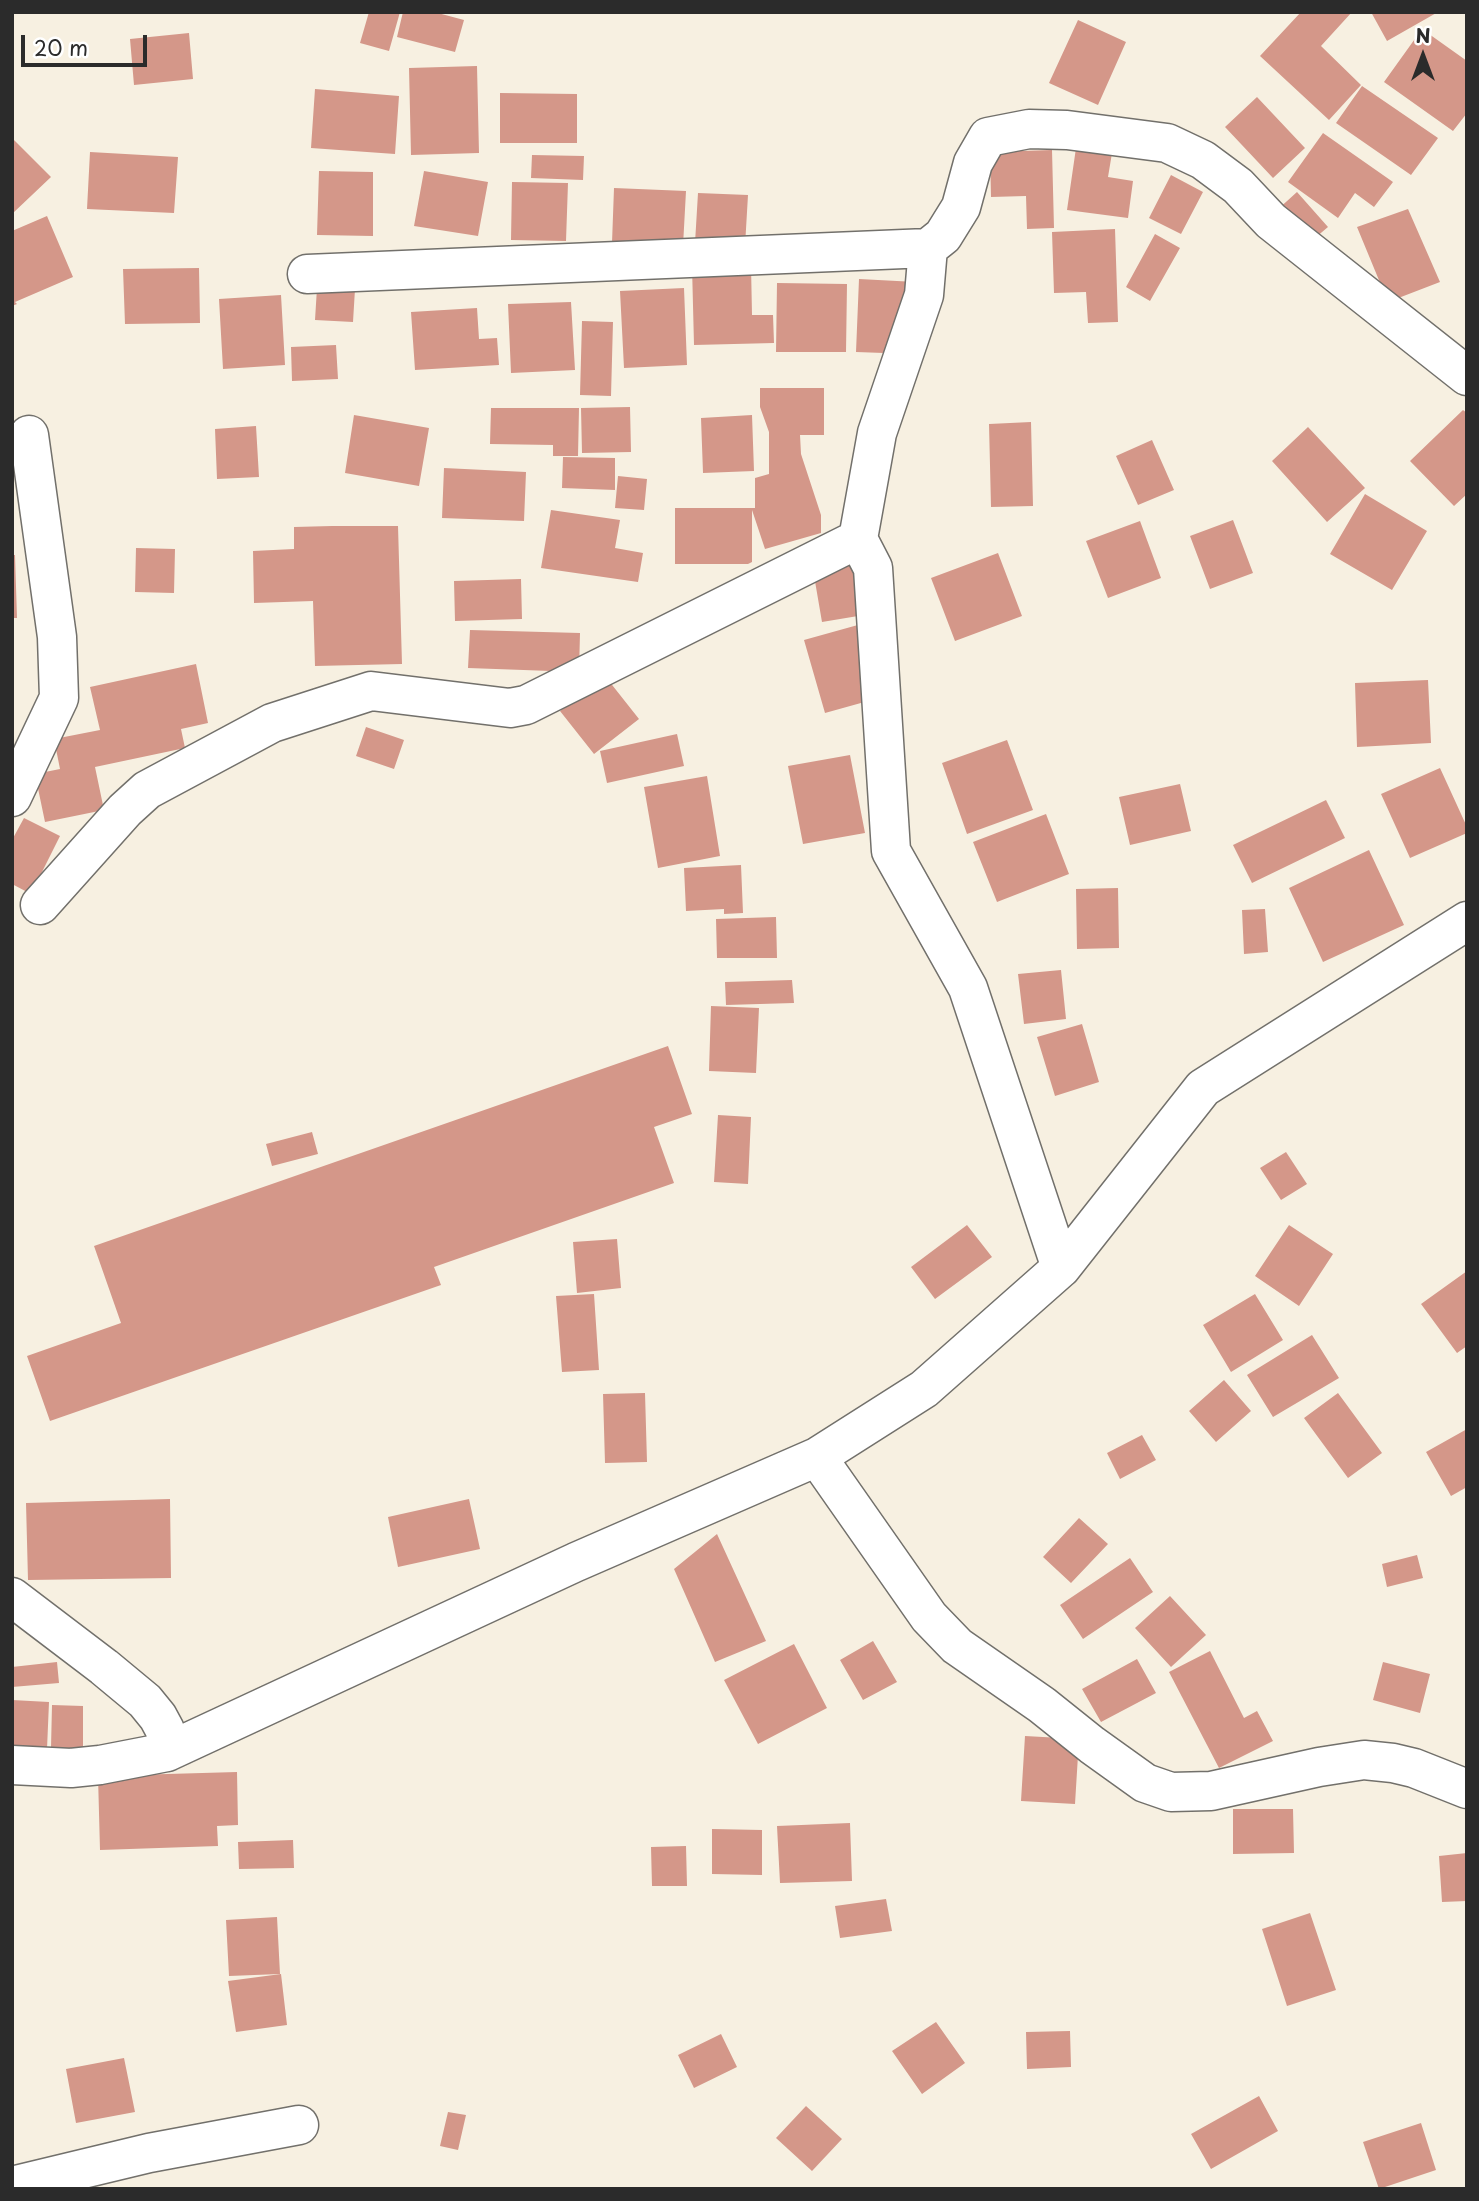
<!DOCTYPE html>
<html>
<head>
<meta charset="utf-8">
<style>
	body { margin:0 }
	#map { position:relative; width:1479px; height:2201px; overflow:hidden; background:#f7f0e1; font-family:"Playpen Sans",sans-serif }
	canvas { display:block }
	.frame { position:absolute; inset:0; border:14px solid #2b2b2b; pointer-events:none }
	.north { position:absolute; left:1388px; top:21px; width:70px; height:70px; -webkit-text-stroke:5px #fff; paint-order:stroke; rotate:0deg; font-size:19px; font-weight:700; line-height:28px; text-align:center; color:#2b2b2b }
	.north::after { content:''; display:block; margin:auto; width:24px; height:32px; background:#2b2b2b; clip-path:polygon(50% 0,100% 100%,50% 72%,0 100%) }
	.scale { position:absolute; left:21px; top:35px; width:126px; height:32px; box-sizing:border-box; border:4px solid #2b2b2b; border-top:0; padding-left:9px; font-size:21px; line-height:24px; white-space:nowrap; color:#2b2b2b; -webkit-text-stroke:5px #fff; paint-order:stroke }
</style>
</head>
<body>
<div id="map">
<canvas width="1479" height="2201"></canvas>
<div class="frame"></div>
<div class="north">N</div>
<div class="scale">20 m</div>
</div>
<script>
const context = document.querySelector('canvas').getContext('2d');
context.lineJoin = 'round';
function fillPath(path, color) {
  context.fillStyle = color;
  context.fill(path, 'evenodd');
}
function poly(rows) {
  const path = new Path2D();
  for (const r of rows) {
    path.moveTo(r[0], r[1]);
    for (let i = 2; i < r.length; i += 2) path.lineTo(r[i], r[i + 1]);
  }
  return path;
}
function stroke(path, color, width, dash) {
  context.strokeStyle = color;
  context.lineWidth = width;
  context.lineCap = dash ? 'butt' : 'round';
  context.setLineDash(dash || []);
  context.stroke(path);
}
const building = poly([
	[369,12,400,12,389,51,360,43],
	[403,12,434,12,464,20,455,52,397,37],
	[1301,12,1352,12,1321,46,1361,85,1329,120,1260,56],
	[1371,12,1438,12,1387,41],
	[1078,20,1126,42,1098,105,1049,83],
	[1422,29,1467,61,1467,113,1453,131,1384,82],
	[189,33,193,79,134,85,130,39],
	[477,66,479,153,411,155,409,68],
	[1362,86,1438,138,1411,175,1336,123],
	[315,89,399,96,395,154,311,148],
	[500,93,577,94,577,143,500,143],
	[1257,97,1305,148,1273,178,1225,127],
	[1323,133,1393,182,1374,207,1355,193,1338,218,1288,182],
	[12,138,51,177,12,214],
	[1076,148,1112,153,1108,177,1133,181,1128,218,1067,210],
	[1052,150,1054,228,1027,229,1026,196,991,197,990,152],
	[90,152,178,157,174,213,87,209],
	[532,155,584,156,583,180,531,178],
	[319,171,373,172,373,236,317,235],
	[424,171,488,182,478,236,414,226],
	[1171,175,1203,192,1181,234,1149,218],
	[512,182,568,183,566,241,511,240],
	[614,188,686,191,683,246,612,243],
	[1297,192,1328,227,1309,243,1276,211],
	[698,193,748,195,745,246,695,243],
	[1408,209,1440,282,1388,302,1357,227],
	[47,216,73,277,15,302,17,304,12,306,12,231],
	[1115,229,1118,322,1088,323,1086,292,1054,293,1052,232],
	[1155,234,1180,248,1150,301,1126,287],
	[751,265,752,315,773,315,774,343,694,345,692,266],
	[199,268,200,323,125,324,123,269],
	[859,279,916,282,912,354,856,352],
	[777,283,847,284,846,352,776,352],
	[317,288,355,289,353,322,315,320],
	[684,288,687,365,624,368,620,291],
	[281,295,285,365,223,369,219,299],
	[571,302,575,370,511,373,508,304],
	[477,308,479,339,497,338,499,365,415,370,411,312],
	[582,321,613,322,611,396,580,395],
	[336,345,338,379,292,381,291,347],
	[760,388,824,388,824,435,800,435,801,454,821,515,821,533,765,549,752,510,752,562,748,564,675,564,675,508,755,508,755,478,769,474,769,432,760,407],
	[630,407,631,452,582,453,581,408],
	[491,408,579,408,578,456,553,456,553,445,490,444],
	[1463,410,1467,413,1467,494,1454,506,1410,461],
	[354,415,429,428,419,486,345,473],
	[752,415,754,471,703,473,701,418],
	[1031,422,1033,506,991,507,989,424],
	[256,426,259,477,217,479,215,429],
	[1308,427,1365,488,1327,522,1272,461],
	[1152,440,1174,490,1138,505,1116,456],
	[563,457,615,458,615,490,562,488],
	[444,468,526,472,524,521,442,518],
	[618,476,647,479,644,510,615,508],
	[1365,494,1427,531,1392,590,1330,554],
	[551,510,620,520,615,548,643,553,638,582,541,568],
	[1233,520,1253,573,1210,589,1190,536],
	[1140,521,1161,578,1108,598,1086,541],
	[332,526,398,526,402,664,315,666,313,601,254,603,253,551,294,549,294,527],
	[136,548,175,549,174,593,135,592],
	[860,550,870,614,822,622,811,558],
	[998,553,1022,616,955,641,931,578],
	[12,555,15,555,17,618,12,618],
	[521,579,522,619,455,621,454,581],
	[865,623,886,696,825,713,804,640],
	[470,630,580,633,579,672,468,668],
	[196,664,208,723,181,729,185,748,95,767,104,810,45,822,35,774,60,769,54,739,100,730,90,687],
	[605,676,639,719,594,754,560,711],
	[1428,680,1431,743,1357,747,1355,683],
	[366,727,404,740,394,769,356,756],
	[677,734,684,766,607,783,600,751],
	[1007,740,1033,810,967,834,942,763],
	[850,755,865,833,803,844,788,766],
	[1440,768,1467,827,1467,833,1410,858,1381,794],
	[707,776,720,856,658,868,644,787],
	[1180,784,1191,831,1130,845,1119,797],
	[1326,800,1345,838,1252,883,1233,845],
	[1046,814,1069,874,997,902,973,842],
	[24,818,60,836,31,894,12,884,12,840],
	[1369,850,1404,925,1323,962,1289,888],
	[741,865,743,913,724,914,724,909,686,911,684,868],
	[1118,888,1119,948,1077,949,1076,889],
	[1265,909,1268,952,1244,954,1242,910],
	[776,917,777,958,717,958,716,919],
	[1061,970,1066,1019,1024,1024,1018,974],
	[792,980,794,1003,726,1005,725,982],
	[711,1006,759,1008,756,1073,709,1071],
	[1082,1024,1099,1082,1055,1096,1037,1037],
	[668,1046,692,1114,654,1127,674,1183,434,1267,441,1285,50,1421,27,1356,121,1323,94,1246],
	[718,1115,751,1117,748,1184,714,1182],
	[312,1132,318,1154,272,1166,266,1144],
	[1286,1152,1307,1184,1281,1200,1260,1168],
	[967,1225,992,1257,935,1299,911,1267],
	[1289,1225,1333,1254,1299,1306,1255,1276],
	[617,1239,621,1288,577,1293,573,1242],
	[1467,1271,1467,1346,1457,1353,1421,1304],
	[594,1294,599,1370,562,1372,556,1296],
	[1255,1294,1283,1340,1231,1372,1203,1325],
	[1312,1335,1339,1378,1273,1417,1247,1375],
	[1224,1380,1251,1411,1216,1442,1189,1411],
	[645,1393,647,1462,605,1463,603,1394],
	[1338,1393,1382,1453,1348,1478,1304,1418],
	[1467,1429,1467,1487,1451,1496,1426,1452],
	[1142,1435,1156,1460,1120,1479,1107,1453],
	[170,1499,171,1578,28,1580,26,1503],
	[469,1499,480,1549,398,1567,388,1517],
	[1079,1518,1108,1544,1071,1583,1043,1557],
	[717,1534,766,1641,715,1662,674,1569],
	[1417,1555,1423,1578,1387,1587,1382,1564],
	[1130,1558,1153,1592,1083,1639,1060,1605],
	[1170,1596,1206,1635,1171,1667,1135,1628],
	[873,1641,897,1682,863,1700,840,1660],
	[794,1644,827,1708,758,1744,724,1680],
	[1210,1651,1244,1718,1257,1711,1273,1741,1219,1768,1169,1672],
	[1137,1659,1156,1693,1101,1722,1082,1689],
	[57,1662,59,1683,12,1687,12,1667],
	[1383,1662,1430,1674,1420,1713,1373,1700],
	[12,1700,49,1702,47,1749,12,1747],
	[52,1705,83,1706,83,1749,51,1748],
	[1025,1736,1079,1739,1075,1804,1021,1801],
	[237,1772,238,1825,217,1826,218,1846,100,1850,98,1776],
	[1233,1809,1293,1809,1294,1853,1233,1854],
	[850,1823,852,1881,780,1883,777,1826],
	[712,1829,762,1830,762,1875,712,1874],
	[293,1840,294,1868,239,1869,238,1842],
	[686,1846,687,1886,652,1886,651,1847],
	[1467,1853,1467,1901,1442,1902,1439,1856],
	[886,1899,892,1931,840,1938,835,1906],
	[1310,1913,1336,1990,1287,2006,1262,1929],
	[277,1917,280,1974,229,1976,226,1920],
	[281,1974,287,2025,236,2032,228,1981],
	[936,2022,965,2063,922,2094,892,2051],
	[1070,2031,1071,2067,1027,2069,1026,2032],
	[721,2034,737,2067,694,2088,678,2055],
	[124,2058,135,2112,76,2123,66,2069],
	[1259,2096,1278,2131,1211,2169,1191,2134],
	[806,2106,842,2139,812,2171,776,2138],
	[448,2112,466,2115,458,2150,440,2146],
	[1421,2123,1436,2170,1379,2189,1363,2142]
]);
const minor = poly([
	[928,248,943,236,961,207,973,163,988,137,1029,129,1067,130,1167,143,1203,160,1238,186,1271,221,1467,376],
	[307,274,928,248,924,295,877,433,858,539,873,568,891,851,968,988,1061,1268],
	[12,797,59,698,57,637,29,435],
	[40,905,125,810,147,790,272,723,371,691,510,708,526,705,858,539],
	[817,1457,929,1617,957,1646,1042,1705,1092,1745,1145,1783,1171,1792,1211,1791,1319,1767,1364,1760,1393,1763,1414,1768,1467,1789],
	[12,1597,104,1667,145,1701,158,1717,165,1730,167,1752],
	[12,1765,71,1768,100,1765,167,1752,576,1562,817,1457,924,1389,1061,1268,1203,1088,1467,921],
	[12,2186,149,2153,299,2125]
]);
fillPath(building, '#d49789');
stroke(minor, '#72706b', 41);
stroke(minor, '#fff', 38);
</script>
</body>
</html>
